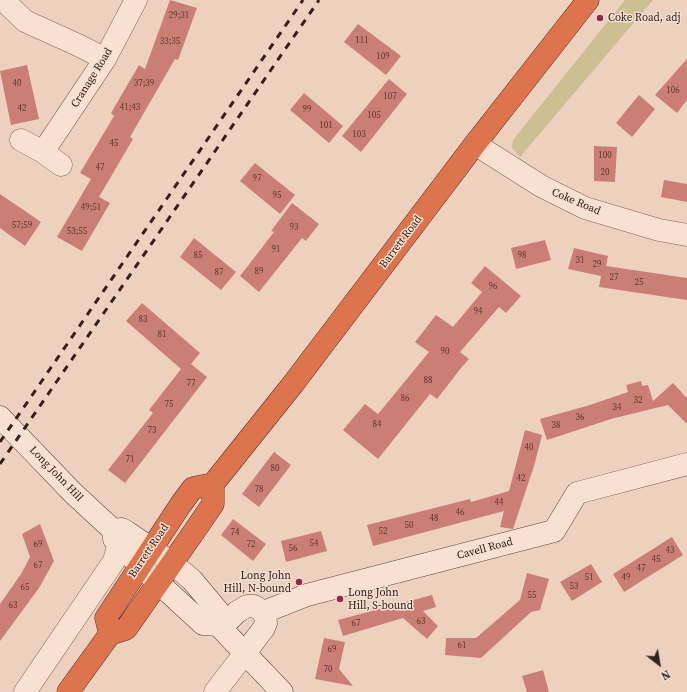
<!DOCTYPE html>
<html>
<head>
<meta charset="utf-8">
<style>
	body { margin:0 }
	#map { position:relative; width:687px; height:692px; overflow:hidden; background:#edd1be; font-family:"Source Serif 4",serif }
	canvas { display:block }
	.north { position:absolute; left:639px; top:644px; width:40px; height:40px; -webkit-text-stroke:3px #f4decd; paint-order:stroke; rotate:149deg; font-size:11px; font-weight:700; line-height:16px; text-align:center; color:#34201c }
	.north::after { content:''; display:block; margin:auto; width:14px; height:18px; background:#34201c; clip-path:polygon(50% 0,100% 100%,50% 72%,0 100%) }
</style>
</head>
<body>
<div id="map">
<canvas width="687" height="692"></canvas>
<div class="north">N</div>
</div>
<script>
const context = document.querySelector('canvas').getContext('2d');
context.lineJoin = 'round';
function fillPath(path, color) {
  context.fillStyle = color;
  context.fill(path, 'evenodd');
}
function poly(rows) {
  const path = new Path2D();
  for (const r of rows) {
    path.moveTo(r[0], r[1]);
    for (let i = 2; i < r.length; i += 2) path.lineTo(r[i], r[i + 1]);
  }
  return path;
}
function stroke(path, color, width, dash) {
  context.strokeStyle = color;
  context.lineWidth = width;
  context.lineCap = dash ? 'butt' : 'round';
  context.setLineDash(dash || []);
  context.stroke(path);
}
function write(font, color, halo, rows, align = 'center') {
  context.font = font + ' "Source Serif 4",serif';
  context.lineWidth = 3;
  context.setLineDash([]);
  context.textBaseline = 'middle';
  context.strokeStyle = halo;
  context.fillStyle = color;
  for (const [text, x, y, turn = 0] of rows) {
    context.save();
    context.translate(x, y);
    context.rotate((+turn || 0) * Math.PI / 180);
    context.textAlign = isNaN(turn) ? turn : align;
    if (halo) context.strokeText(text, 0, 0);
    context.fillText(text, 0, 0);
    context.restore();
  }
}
const green = poly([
	[625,0,653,0,520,157,512,148,513,140]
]);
const building = poly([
	[170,0,197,8,178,60,175,59,130,137,133,139,99,197,110,203,82,251,57,237,91,179,80,173,114,116,111,113,139,65,145,69],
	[358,24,401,56,386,75,344,42],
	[687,59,687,100,677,113,655,95],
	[27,65,39,119,11,125,0,71],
	[389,79,407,94,361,152,342,136],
	[304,93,343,126,329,143,290,110],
	[639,95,655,109,632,137,616,123],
	[594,146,617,147,615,182,594,181],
	[255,163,295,195,280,214,240,181],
	[664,180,687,184,687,202,661,197],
	[0,194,41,222,25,246,0,228],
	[292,203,319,224,306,241,302,238,259,292,240,276,274,232,271,231],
	[194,238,236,272,221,290,180,257],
	[545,240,551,260,516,269,511,248],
	[574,248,608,256,606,266,687,278,687,300,599,287,601,276,568,269],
	[485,266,521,296,506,313,499,307,460,352,469,359,461,368,437,399,430,394,378,459,343,430,365,404,378,414,397,391,429,352,415,342,436,315,453,327,482,292,471,283],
	[142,303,200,353,191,364,207,377,125,483,108,470,153,413,149,410,181,369,126,321],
	[641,381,642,386,648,385,653,401,673,383,687,398,687,424,668,405,611,419,547,440,540,419,590,405,628,392,626,385],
	[525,430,542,435,534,466,513,529,500,527,504,511,373,546,367,525,470,499,471,502,509,491],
	[274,452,291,465,259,507,242,494],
	[233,519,266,544,253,561,221,535],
	[40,524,54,561,39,588,0,641,0,604,21,574,30,557,22,534],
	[321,531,327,551,286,562,281,541],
	[672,537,683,555,624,592,613,574],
	[591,564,602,582,572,601,560,582],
	[527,573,549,579,540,610,531,612,481,658,445,655,446,638,476,638,520,600],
	[432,595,436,607,423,611,438,626,427,639,403,618,343,636,338,620],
	[324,638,345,642,339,669,353,686,315,679],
	[543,670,549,692,527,692,522,676]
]);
const street = poly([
	[3,0,25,21,80,46,105,59],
	[21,140,43,152,105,59,136,0],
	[475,144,541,186,585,208,659,230,687,235],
	[43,152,61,165],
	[25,692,114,561,117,550],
	[215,692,245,653]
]);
const secondary = poly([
	[0,417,73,493,113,530,114,539,139,565,203,624,218,625,282,692],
	[113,530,122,529,127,532,172,563,192,580,218,611,218,625],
	[264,612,307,595,554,531,577,493,687,464],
	[221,628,237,612,247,606,254,606,264,612,266,623,264,628,245,653]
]);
const highway = poly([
	[110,634,106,618,181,504,193,488,213,484],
	[68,692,110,634,126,629,191,536,213,504,213,484,293,384,475,144,588,0]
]);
const rail = poly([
	[0,442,303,0],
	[0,464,319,0]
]);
const markers = [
	[600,18,4,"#932848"],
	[299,582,4,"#932848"],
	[340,599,4,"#932848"]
];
const numberNames = [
	["29;31",179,16],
	["111",362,41],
	["33;35",170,42],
	["109",383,57],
	["40",17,84],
	["37;39",144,84],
	["106",673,91],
	["107",390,97],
	["41;43",130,108],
	["42",22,109],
	["99",307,110],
	["105",374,116],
	["101",326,126],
	["103",359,135],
	["45",114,144],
	["100",605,156],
	["47",100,168],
	["20",605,173],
	["97",257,179],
	["95",277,196],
	["49;51",91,208],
	["57;59",22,226],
	["93",294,228],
	["53;55",77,232],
	["91",276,250],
	["85",198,256],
	["98",522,256],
	["31",580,261],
	["29",597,265],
	["89",259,272],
	["87",219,273],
	["27",614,278],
	["25",639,283],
	["96",493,287],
	["94",478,312],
	["83",143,320],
	["81",162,335],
	["90",445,352],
	["88",428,381],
	["77",191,384],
	["86",405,399],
	["32",638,401],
	["75",169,405],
	["34",617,408],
	["36",580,418],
	["84",377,425],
	["38",556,426],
	["73",152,431],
	["40",529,448],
	["71",130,460],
	["80",275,469],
	["42",521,479],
	["78",259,490],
	["44",499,503],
	["46",460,513],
	["48",434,519],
	["50",409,526],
	["52",383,532],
	["74",235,533],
	["54",314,544],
	["69",38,545],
	["72",251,545],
	["56",293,549],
	["43",670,551],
	["45",656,560],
	["67",38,566],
	["47",641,569],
	["51",589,578],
	["49",626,578],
	["53",574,587],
	["65",25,588],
	["55",532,596],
	["63",13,606],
	["63",421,622],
	["67",356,624],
	["61",462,646],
	["69",332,650],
	["70",328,670]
];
const poiNames = [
	["Coke Road, adj",608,18],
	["Long John",291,576,"right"],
	["Hill, N-bound",291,589,"right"],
	["Long John",348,593],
	["Hill, S-bound",348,606]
];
const streetNames = [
	["Cranage Road",92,78,-58],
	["Coke Road",576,202,23],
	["Barrett Road",401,242,-53],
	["Long John Hill",56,474,46],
	["Cavell Road",485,549,-15],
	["Barrett Road",149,551,-56]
];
fillPath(green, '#cac092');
fillPath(building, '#cb7e74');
stroke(street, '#856257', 23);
stroke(secondary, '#66433a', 23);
stroke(highway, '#52322c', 23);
stroke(street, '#f8e1d0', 22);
stroke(secondary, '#f8e1d0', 22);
stroke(highway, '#dd744e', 22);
stroke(rail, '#34201c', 3, [7, 7]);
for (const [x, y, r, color] of markers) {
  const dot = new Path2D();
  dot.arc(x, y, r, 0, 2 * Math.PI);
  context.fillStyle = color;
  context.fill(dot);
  stroke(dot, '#f4decd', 1.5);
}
write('9px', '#5a3832', null, numberNames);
write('11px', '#34201c', '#f4decd', poiNames, 'left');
write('11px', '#34201c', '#f4decd', streetNames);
</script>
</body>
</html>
